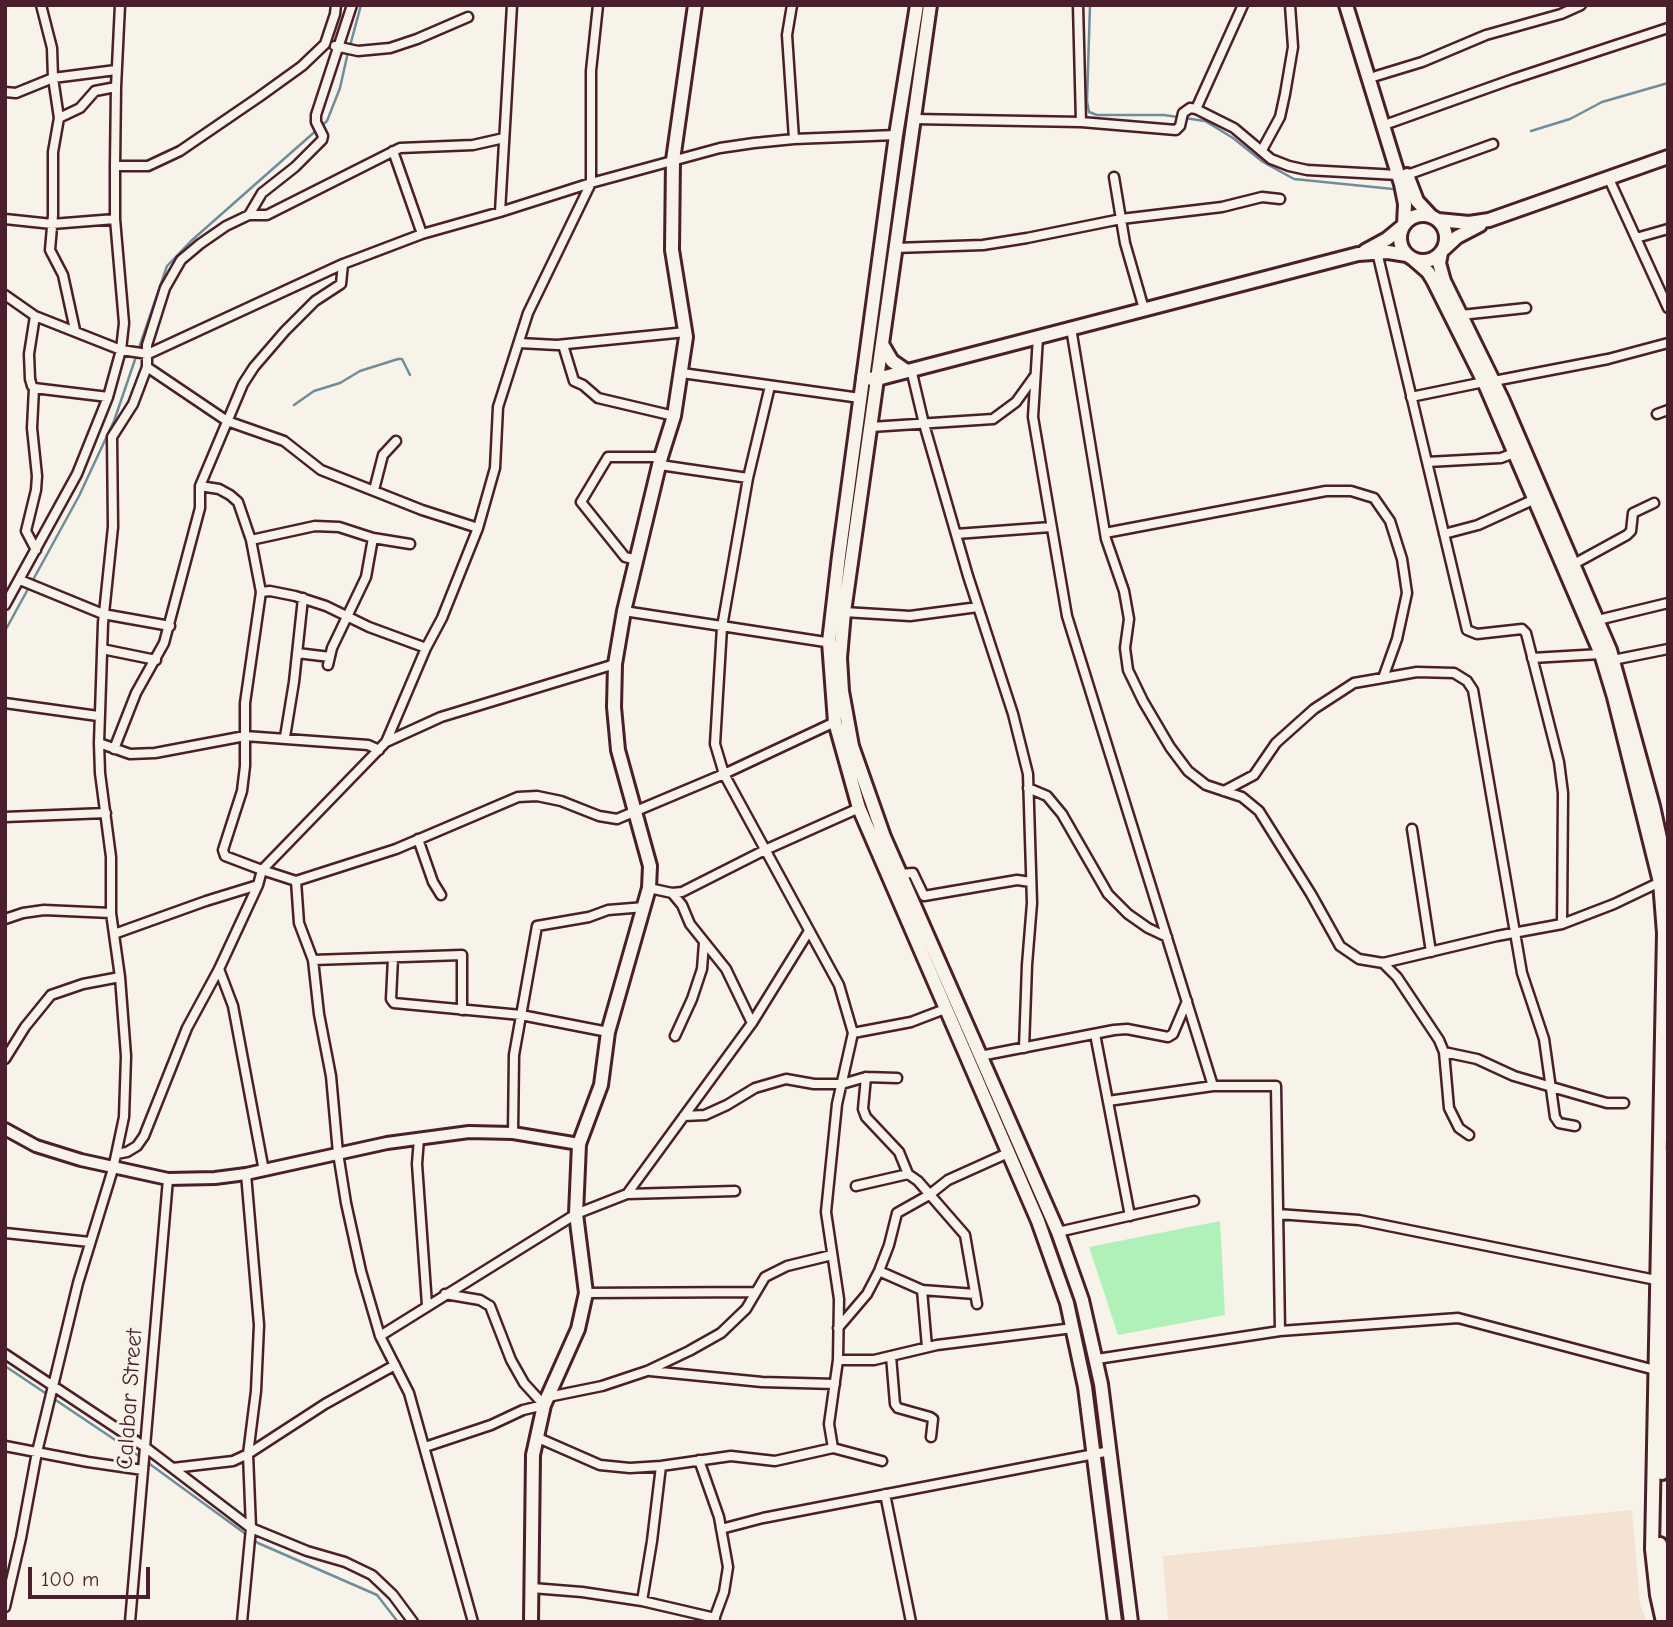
<!DOCTYPE html>
<html>
<head>
<meta charset="utf-8">
<style>
	body { margin:0 }
	#map { position:relative; width:1673px; height:1627px; overflow:hidden; background:#f7f3e8; font-family:"Comic Neue",sans-serif }
	canvas { display:block }
	.frame { position:absolute; inset:0; border:7px solid #4a1f2b; pointer-events:none }
	.scale { position:absolute; left:28px; top:1567px; width:122px; height:32px; box-sizing:border-box; border:4px solid #4a1f2b; border-top:0; padding-left:9px; font-size:21px; line-height:24px; white-space:nowrap; color:#4a1f2b; -webkit-text-stroke:5px #f7f3e8; paint-order:stroke }
</style>
</head>
<body>
<div id="map">
<canvas width="1673" height="1627"></canvas>
<div class="frame"></div>
<div class="scale">100 m</div>
</div>
<script>
const context = document.querySelector('canvas').getContext('2d');
context.lineJoin = 'round';
function fillPath(path, color) {
  context.fillStyle = color;
  context.fill(path, 'evenodd');
}
function poly(rows) {
  const path = new Path2D();
  for (const r of rows) {
    if (r.length === 3) {
      path.moveTo(r[0] + r[2], r[1]);
      path.arc(r[0], r[1], r[2], 0, 2 * Math.PI);
      continue;
    }
    path.moveTo(r[0], r[1]);
    for (let i = 2; i < r.length; i += 2) path.lineTo(r[i], r[i + 1]);
  }
  return path;
}
function stroke(path, color, width, dash) {
  context.strokeStyle = color;
  context.lineWidth = width;
  context.lineCap = dash ? 'butt' : 'round';
  context.setLineDash(dash || []);
  context.stroke(path);
}
function write(font, color, halo, rows, align = 'center') {
  context.font = font + ' "Comic Neue",sans-serif';
  context.lineWidth = 6;
  context.setLineDash([]);
  context.textBaseline = 'middle';
  context.strokeStyle = halo;
  context.fillStyle = color;
  for (const [text, x, y, turn = 0] of rows) {
    context.save();
    context.translate(x, y);
    context.rotate((+turn || 0) * Math.PI / 180);
    context.textAlign = isNaN(turn) ? turn : align;
    if (halo) context.strokeText(text, 0, 0);
    context.fillText(text, 0, 0);
    context.restore();
  }
}
const built = poly([
	[1632,1510,1640,1604,1647,1622,1168,1622,1163,1556]
]);
const green = poly([
	[1220,1221,1225,1315,1118,1335,1089,1247]
]);
const stream = poly([
	[1090,5,1087,101,1089,112,1097,115,1164,115,1205,121,1233,138,1263,162,1294,179,1393,189],
	[350,46,361,5],
	[1531,131,1570,119,1602,102,1668,83],
	[294,405,314,391,340,383,360,371,398,359,402,359,410,375],
	[5,631,79,496,114,421,167,266,191,241,327,121,340,88,348,52],
	[5,1366,142,1458],
	[147,1462,258,1543,377,1595,398,1622]
]);
const minor = poly([
	[41,5,52,48,53,78,59,118,53,152,53,215,50,250,63,275,75,330],
	[598,5,591,71,591,183,528,313,498,407,495,468,478,528,442,618,426,648,386,742,262,870,296,881,396,849,518,797,537,796,561,801,599,816,617,819,724,774,835,722],
	[792,5,787,35,794,139],
	[1078,5,1081,122],
	[1243,5,1196,109,1234,128,1271,159,1289,166,1307,170,1398,175],
	[335,46,358,51,390,48,417,39,468,17],
	[1376,76,1422,62,1486,35,1561,14,1581,5],
	[5,92,16,93,53,78,116,70],
	[59,118,80,108,95,91,116,87],
	[913,119,1081,122,1176,130,1180,126,1183,113,1190,108,1196,109],
	[1390,123,1513,79,1668,28],
	[1262,150,1280,117,1285,94,1293,47,1290,5],
	[393,151,422,234],
	[115,166,148,166,180,151,259,97,302,66,325,44,335,14,336,5],
	[1407,175,1493,144],
	[1114,177,1125,243,1144,309],
	[1609,179,1668,308],
	[500,212,512,5],
	[249,215,262,193,295,167,322,140,323,136,316,122,316,115,352,5],
	[5,219,52,224,115,219],
	[1636,238,1668,229],
	[895,248,983,245,1027,238,1121,219,1222,207,1262,197,1280,199],
	[1377,252,1467,630,1477,634,1522,629,1526,633,1559,762,1563,793,1562,924],
	[5,295,35,316,121,350,148,354,343,264,422,234,500,212,591,183,720,148,754,143,794,139,896,135],
	[1461,315,1526,308],
	[35,316,29,354,30,379,32,386,34,388,32,428,37,476,36,490,26,531,36,550],
	[1071,328,1106,539,1124,591,1129,619,1125,648,1128,670,1143,701,1170,747,1188,771,1206,785,1242,797,1259,811,1311,894,1340,946,1359,959,1383,963,1497,936,1562,924,1614,904,1660,882],
	[1038,337,1033,417,1067,616,1213,1086],
	[519,343,557,345,686,332],
	[563,345,574,381,583,385,598,398,674,416],
	[147,367,227,421,284,441,321,470,422,510,478,528],
	[911,369,924,424,968,576,1013,714,1028,774,1032,903,1027,965,1024,1048],
	[682,373,860,398],
	[1494,381,1608,359,1668,343],
	[770,386,748,478,722,627,715,744,724,774,839,985,853,1033,837,1104,826,1212,839,1299,838,1360,829,1424,833,1448,882,1461],
	[34,388,108,397],
	[1411,397,1484,382],
	[1657,414,1668,410],
	[871,427,993,419,1016,402,1034,377],
	[1427,462,1501,458,1514,453],
	[660,465,748,478],
	[374,490,383,455,396,441],
	[1105,533,1326,491,1351,491,1374,498,1390,521,1402,559,1407,593,1397,639,1383,678],
	[956,534,1051,527],
	[1444,534,1478,525,1535,499],
	[251,540,315,526,339,527,373,538,410,544],
	[637,560,625,557,581,502,608,457,661,457],
	[1574,564,1627,535,1631,531,1633,513,1654,503],
	[20,580,103,614,170,626],
	[261,592,270,591,295,596,326,606,369,627,426,648],
	[5,605,77,474,108,397,121,350,124,323,115,219,115,166,116,87,120,5],
	[624,611,832,643],
	[844,612,910,616,978,607],
	[1598,620,1668,603],
	[102,649,156,660],
	[297,653,330,657],
	[1532,658,1601,654],
	[1613,660,1668,649],
	[328,665,332,648,366,577,373,538],
	[5,703,98,716],
	[285,737,294,682,303,598],
	[386,742,441,717,615,664],
	[99,743,130,754,155,753,245,736,368,745,379,750],
	[114,749,136,693,164,643,200,508,200,486,243,384,254,367,285,331,315,301,341,284,343,264],
	[1028,788,1047,796,1062,814,1108,894,1128,914,1148,928,1167,937],
	[1224,791,1254,775,1276,743,1314,709,1354,683,1417,672,1454,673,1467,681,1473,690,1522,973,1544,1039,1555,1117,1559,1123,1575,1126],
	[5,817,106,813],
	[1412,829,1431,952],
	[418,839,433,882,441,895],
	[901,874,913,873,924,896,1017,880,1031,882],
	[296,881,299,923,313,960],
	[649,888,672,893,682,892,765,850,859,808],
	[672,893,682,905,690,924,726,969,752,1023],
	[5,919,23,913,44,910,111,913],
	[114,934,206,901,258,885],
	[393,958,391,999,394,1003,521,1015,608,1032],
	[1383,963,1397,977,1439,1040,1444,1052,1449,1108,1459,1128,1469,1135],
	[219,969,233,1006,264,1171],
	[462,1010,462,955,313,960,319,1014,331,1076,338,1153,346,1203,361,1271,380,1336,409,1393,473,1622],
	[853,1033,911,1022,945,1009],
	[1095,1034,1130,1216],
	[675,1036,692,999,702,969,704,943],
	[1444,1052,1477,1059,1514,1076,1593,1099,1607,1103,1624,1103],
	[980,1056,1114,1030,1127,1029,1168,1037,1173,1034,1187,1001],
	[5,1059,25,1027,51,995,83,984,120,977],
	[866,1077,863,1109,866,1117,899,1152,908,1174],
	[1108,1101,1213,1086,1276,1086,1280,1331,1458,1318,1655,1370],
	[684,1116,705,1115,727,1105,755,1088,786,1079,814,1084,842,1084,866,1077,897,1078],
	[513,1133,514,1055,537,926,589,917,608,910,645,907],
	[419,1138,417,1164,427,1305],
	[117,1154,127,1152,137,1146,144,1136,187,1028,219,969,258,885,262,870,225,856,223,850,242,791,245,766,245,703,261,592,251,540,238,502,230,495,219,489,200,486],
	[856,1186,908,1174,918,1181,965,1235,977,1304],
	[627,1194,735,1191],
	[1278,1214,1359,1220,1656,1280],
	[1058,1232,1194,1201],
	[5,1233,90,1242],
	[879,1271,922,1290,975,1294],
	[922,1290,927,1347],
	[586,1293,756,1292],
	[838,1328,867,1294,879,1271,889,1245,897,1213,929,1195,948,1180,1008,1153],
	[380,1336,576,1214,627,1194,752,1023,809,931],
	[5,1354,145,1447,251,1528,307,1551,345,1562,372,1575,393,1595,413,1622],
	[891,1356,895,1404,898,1408,930,1417,933,1419,931,1437],
	[1097,1359,1280,1331],
	[838,1360,874,1360,937,1345,1073,1328],
	[650,1371,762,1382,835,1384],
	[548,1397,602,1386,647,1371,689,1351,721,1333,746,1309,765,1277,787,1266,832,1255],
	[536,1437,600,1465,630,1468,661,1466,731,1456,775,1461,833,1448],
	[5,1446,88,1462,143,1470],
	[425,1447,491,1425,523,1410,544,1405,524,1383,511,1360,490,1306,480,1300,445,1294],
	[699,1460,719,1517,728,1567,724,1592,713,1622],
	[173,1468,233,1461,248,1454,325,1404,395,1365],
	[885,1494,911,1622],
	[721,1529,763,1518,1110,1451],
	[532,1588,582,1592,642,1601,715,1618],
	[642,1601,652,1541,661,1466],
	[5,1607,21,1538,37,1452,78,1283,113,1169,124,1117,126,1056,120,977,111,913,111,857,100,773,99,743,103,623,113,527,112,437,133,404,147,367,147,345,165,288,181,260,200,244,226,226,249,215,267,215,400,148,473,145,504,138],
	[130,1622,168,1179],
	[242,1622,251,1528,248,1454,256,1391,259,1325,246,1174]
]);
const tertiary = poly([
	[5,1129,36,1146,81,1160,168,1179,215,1178,246,1174,387,1143,469,1132,513,1133,579,1144]
]);
const secondary = poly([
	[1346,5,1401,184,1405,204,1404,225,1387,239,1365,251],
	[1407,175,1417,201,1431,216],
	[1423,238,23],
	[1438,220,1469,223,1489,220,1668,157],
	[1444,249,1457,237,1480,225],
	[1441,253,1439,263,1444,281,1503,401,1610,650,1653,806,1668,875],
	[1413,259,1428,272,1433,280,1484,382,1601,654,1614,697,1660,882,1664,933,1652,1549,1657,1595,1663,1622],
	[863,378,877,379,1358,254,1388,252,1407,255],
	[1662,1473,1668,1155],
	[1660,1544,1668,1602],
	[531,1622,533,1455,544,1405,578,1329,586,1293,576,1214,579,1144,601,1085,608,1032,649,888,650,866,618,750,614,707,615,664,624,611,661,457,674,416,686,337,672,250,673,160,695,5]
]);
const primary = poly([
	[917,5,896,135,839,556,829,642,835,722,859,808,1038,1221,1067,1303,1085,1387,1115,1622],
	[930,5,844,612,840,658,842,691,852,746,884,837,1058,1232,1082,1300,1101,1384,1131,1622],
	[882,344,892,361,905,370]
]);
const streetNames = [
	["Calabar Street",130,1399,-86]
];
fillPath(built, '#f4e3d2');
fillPath(green, '#b0f1b9');
stroke(stream, '#6f8e99', 2.5);
stroke(minor, '#4a1f2b', 13);
stroke(tertiary, '#4a1f2b', 16);
stroke(secondary, '#4a1f2b', 18);
stroke(primary, '#4a1f2b', 18);
stroke(minor, '#f7f3e8', 8);
stroke(tertiary, '#f7f3e8', 10);
stroke(secondary, '#f7f3e8', 12);
stroke(primary, '#f7f3e8', 12);
write('23px', '#4a1f2b', '#f7f3e8', streetNames);
</script>
</body>
</html>
